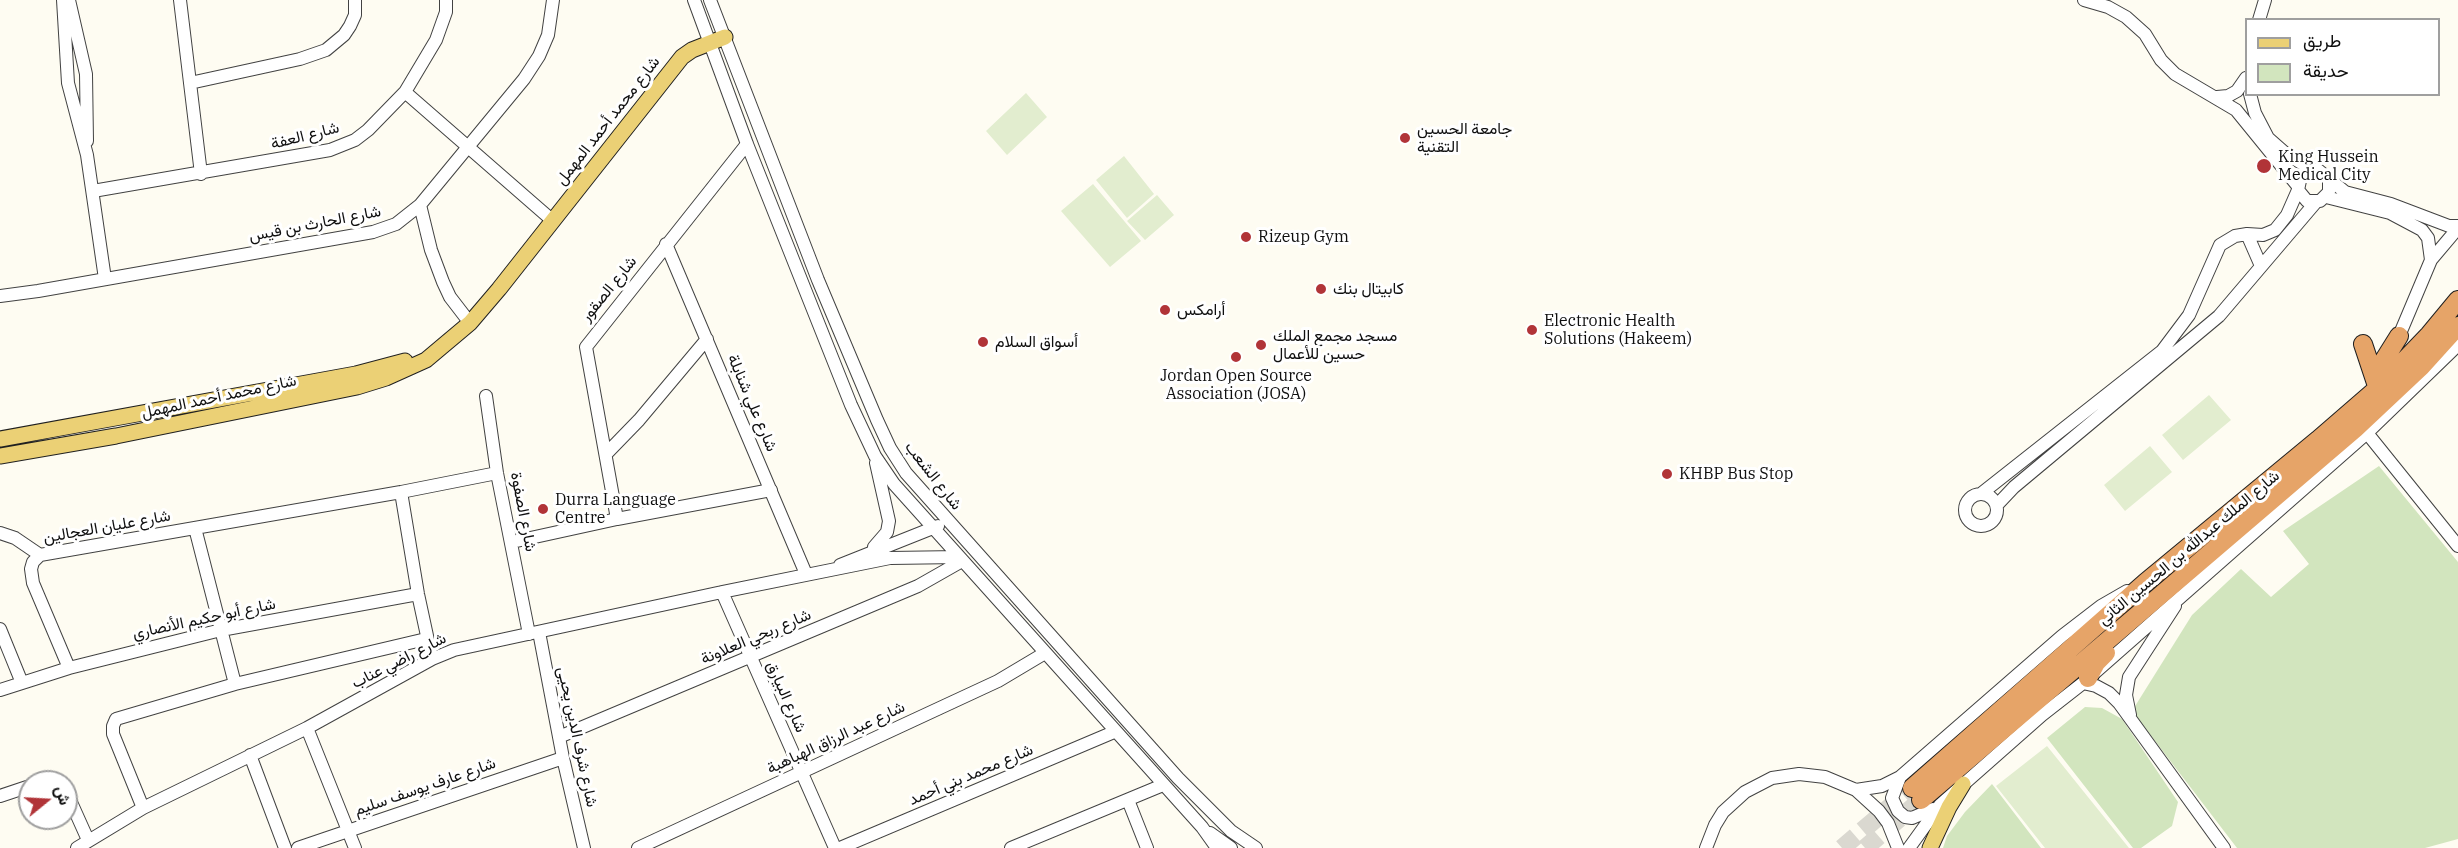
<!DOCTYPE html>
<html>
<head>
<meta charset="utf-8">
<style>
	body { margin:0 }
	#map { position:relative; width:2458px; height:848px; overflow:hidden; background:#fefcf2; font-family:"IBM Plex Serif",Vazirmatn,serif }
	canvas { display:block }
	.legend { position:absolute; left:2245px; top:18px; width:195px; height:78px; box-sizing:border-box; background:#fff; border:2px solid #9f9f9f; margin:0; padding:8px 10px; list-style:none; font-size:18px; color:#0f0f0f }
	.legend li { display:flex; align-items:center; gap:12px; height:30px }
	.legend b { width:30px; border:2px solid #9f9f9f }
	.north { position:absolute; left:18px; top:770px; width:60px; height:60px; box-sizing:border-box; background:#fff; border:2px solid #9f9f9f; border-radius:50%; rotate:72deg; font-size:16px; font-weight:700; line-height:24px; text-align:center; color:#0f0f0f }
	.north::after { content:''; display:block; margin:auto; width:21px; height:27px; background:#b13438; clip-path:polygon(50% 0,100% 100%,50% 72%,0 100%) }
</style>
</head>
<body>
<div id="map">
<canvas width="2458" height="848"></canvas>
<ul class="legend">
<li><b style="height:8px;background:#ebd075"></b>طريق</li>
<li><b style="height:16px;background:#d2e5be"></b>حديقة</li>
</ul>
<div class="north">ش</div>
</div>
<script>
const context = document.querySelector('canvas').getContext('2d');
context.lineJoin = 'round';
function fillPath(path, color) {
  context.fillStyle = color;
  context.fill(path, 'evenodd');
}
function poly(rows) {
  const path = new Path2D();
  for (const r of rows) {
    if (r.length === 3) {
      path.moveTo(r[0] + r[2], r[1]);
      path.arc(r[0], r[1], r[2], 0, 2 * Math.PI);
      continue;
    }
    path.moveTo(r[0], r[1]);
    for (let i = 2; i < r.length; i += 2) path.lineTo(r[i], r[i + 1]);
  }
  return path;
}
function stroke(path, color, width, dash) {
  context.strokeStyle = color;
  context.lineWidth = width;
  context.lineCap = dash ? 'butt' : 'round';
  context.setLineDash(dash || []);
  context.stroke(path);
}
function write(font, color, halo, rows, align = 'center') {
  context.font = font + ' "IBM Plex Serif",Vazirmatn,serif';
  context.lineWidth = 6;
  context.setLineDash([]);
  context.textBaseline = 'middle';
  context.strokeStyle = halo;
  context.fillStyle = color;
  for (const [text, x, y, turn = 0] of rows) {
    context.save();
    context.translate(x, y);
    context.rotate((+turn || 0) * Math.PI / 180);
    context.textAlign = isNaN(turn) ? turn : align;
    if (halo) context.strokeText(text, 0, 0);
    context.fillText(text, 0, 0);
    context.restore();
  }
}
const green = poly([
	[2379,466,2458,562,2458,839,2425,848,2237,848,2132,711,2192,615,2241,569,2271,597,2309,564,2283,531],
	[2085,707,2102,708,2122,719,2178,802,2172,826,2141,848,2133,848,2047,738],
	[1992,784,2041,848,1943,848,1947,836,1965,812]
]);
const pitch = poly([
	[1026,93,1047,117,1007,155,986,131],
	[1124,156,1154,194,1127,218,1096,180],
	[1093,184,1141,241,1110,267,1061,211],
	[1157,195,1174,215,1145,240,1127,221],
	[2209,395,2231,420,2183,460,2162,435],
	[2150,446,2172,472,2125,511,2104,485],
	[2047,746,2129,848,2045,848,1996,786]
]);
const highwayTunnel = poly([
	[1842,848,1912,788],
	[1865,848,1921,800]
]);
const minor = poly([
	[63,0,68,83,87,155,105,279],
	[69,0,86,74,87,141],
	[180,0,201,174],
	[694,0,747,144,851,405,875,456,894,484,1202,827,1217,848],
	[710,0,818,280,877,420,890,448,906,473,1178,778,1231,831,1256,848],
	[2084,0,2108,7,2126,17,2145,34,2161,60,2175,74,2236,110,2297,185],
	[2259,20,2265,0],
	[190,83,300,59,326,50,344,35,350,26,355,15,355,0],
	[405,92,553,221],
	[2250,94,2255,113,2268,138,2285,153,2313,170],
	[2217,97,2228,96,2237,91,2246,78],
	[2329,182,2329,192,2320,201,2307,201,2298,190,2301,176,2308,170,2318,170,2345,192,2391,204,2449,226,2458,226],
	[93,191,330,150,355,140,368,130,405,92,436,40,446,12,446,0],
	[2326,197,2390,213,2422,230,2428,238,2431,260,2399,336],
	[420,205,431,250,443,282,450,297,470,323],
	[2247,234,2261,266],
	[666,244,806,574],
	[2431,260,2458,228],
	[0,296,38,291,373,232,396,224,420,205,524,79,539,56,548,35,553,0],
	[486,396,497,473,529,634],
	[2367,433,2458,546],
	[606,454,639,420,707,339],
	[401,492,418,594,432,659],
	[1982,493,2162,351,2189,315,2220,245,2235,236,2247,234,2263,235,2275,230,2287,215,2298,190],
	[1981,510,16],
	[1997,505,2014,487,2219,316,2316,202],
	[617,519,586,347,747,144],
	[195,528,235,684],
	[0,533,15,538,40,555],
	[512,542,617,519,771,490],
	[874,547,887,532,889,521,876,463],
	[840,565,938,526],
	[722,592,835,848],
	[0,629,22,683],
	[539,632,563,758,584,848],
	[69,668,33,583,31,569,33,562,40,555,401,492,497,473],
	[2083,683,2096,686,2109,693,2119,703,2224,848],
	[0,690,69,668,221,630,418,594],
	[2130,715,2126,695,2129,677,2175,606],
	[307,728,355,848],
	[559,737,918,586,962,561],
	[250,755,285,848],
	[1900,777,1892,798,1898,811,1905,817,1912,818,1933,809],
	[40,782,57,782],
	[1856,790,1882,786,1900,777,2062,636,2101,606,2127,591],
	[66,791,88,840],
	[0,796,30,786],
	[1128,800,1147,848],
	[143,808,113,734,113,726,116,719,235,684,426,639],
	[1210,833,1231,848],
	[77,848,143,808,307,728,432,659,454,650,722,592,890,558,959,557],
	[298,848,563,758],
	[638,848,998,681,1045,653],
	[840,848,1114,732],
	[1011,848,1163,785],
	[1706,848,1715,825,1723,812,1745,792,1772,778,1799,774,1825,777,1856,790,1879,811,1888,823,1898,848],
	[1909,848,1940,805,2042,715,2083,683,2367,433,2458,345]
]);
const major = poly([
	[0,439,356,374,405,361],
	[0,456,116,436,357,387,386,378,426,360,470,323,499,289,682,57,692,50,725,37],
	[1930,848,1949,807,1963,784]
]);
const highway = poly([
	[2363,344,2376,383],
	[2374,376,2399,336],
	[2088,678,2096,663,2106,653],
	[1912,788,2145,583,2318,440,2378,388,2429,335,2458,300],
	[1921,800,2355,429,2421,367,2458,326]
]);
const markers = [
	[1405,138,6,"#b13438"],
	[2264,166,8,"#b13438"],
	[1246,237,6,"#b13438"],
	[1321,289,6,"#b13438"],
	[1165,310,6,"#b13438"],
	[1532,330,6,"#b13438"],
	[983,342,6,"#b13438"],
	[1261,345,6,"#b13438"],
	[1236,357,6,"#b13438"],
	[1667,474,6,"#b13438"],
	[543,509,6,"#b13438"]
];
const streetNames = [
	["شارع محمد أحمد المهمل",608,121,-52],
	["شارع العفة",305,136,-14],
	["شارع الحارث بن قيس",315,224,-11],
	["شارع الصقور",609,289,-51],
	["شارع محمد أحمد المهمل",219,397,-12],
	["شارع علي شنابلة",752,403,67],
	["شارع الشعب",933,476,52],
	["شارع الصفوة",523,512,79],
	["شارع عليان العجالين",107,527,-10],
	["شارع الملك عبدالله بن الحسين الثاني",2189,548,-40],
	["شارع أبو حكيم الأنصاري",204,619,-12],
	["شارع ربحي العلاونة",756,637,-23],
	["شارع راضي عناب",399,661,-27],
	["شارع البيارق",786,697,66],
	["شارع شرف الدين يحيى",577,737,78],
	["شارع عبد الرزاق الهباهبة",836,738,-25],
	["شارع محمد بني أحمد",971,775,-23],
	["شارع عارف يوسف سليم",425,787,-19]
];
const poiNames = [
	["جامعة الحسين",1417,129],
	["التقنية",1417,147],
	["King Hussein",2278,157],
	["Medical City",2278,175],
	["Rizeup Gym",1258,237],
	["كابيتال بنك",1333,289],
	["أرامكس",1177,310],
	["Electronic Health",1544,321],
	["Solutions (Hakeem)",1544,339],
	["مسجد مجمع الملك",1273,336],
	["حسين للأعمال",1273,354],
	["أسواق السلام",995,342],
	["Jordan Open Source",1236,376,"center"],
	["Association (JOSA)",1236,394,"center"],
	["KHBP Bus Stop",1679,474],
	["Durra Language",555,500],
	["Centre",555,518]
];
fillPath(green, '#d2e5be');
fillPath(pitch, '#e2edcf');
stroke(highwayTunnel, '#dad8d0', 18, [18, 9]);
stroke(minor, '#424242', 14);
stroke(major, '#202020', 17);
stroke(highway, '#202020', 20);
stroke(minor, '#fff', 12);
stroke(major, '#ebd075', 15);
stroke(highway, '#e6a468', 18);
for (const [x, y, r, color] of markers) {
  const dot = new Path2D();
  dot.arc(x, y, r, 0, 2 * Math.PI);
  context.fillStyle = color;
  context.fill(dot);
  stroke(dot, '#fff', 2);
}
write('16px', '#0f0f0f', '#fff', streetNames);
write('16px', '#0f0f0f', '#fff', poiNames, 'left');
</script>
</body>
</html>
